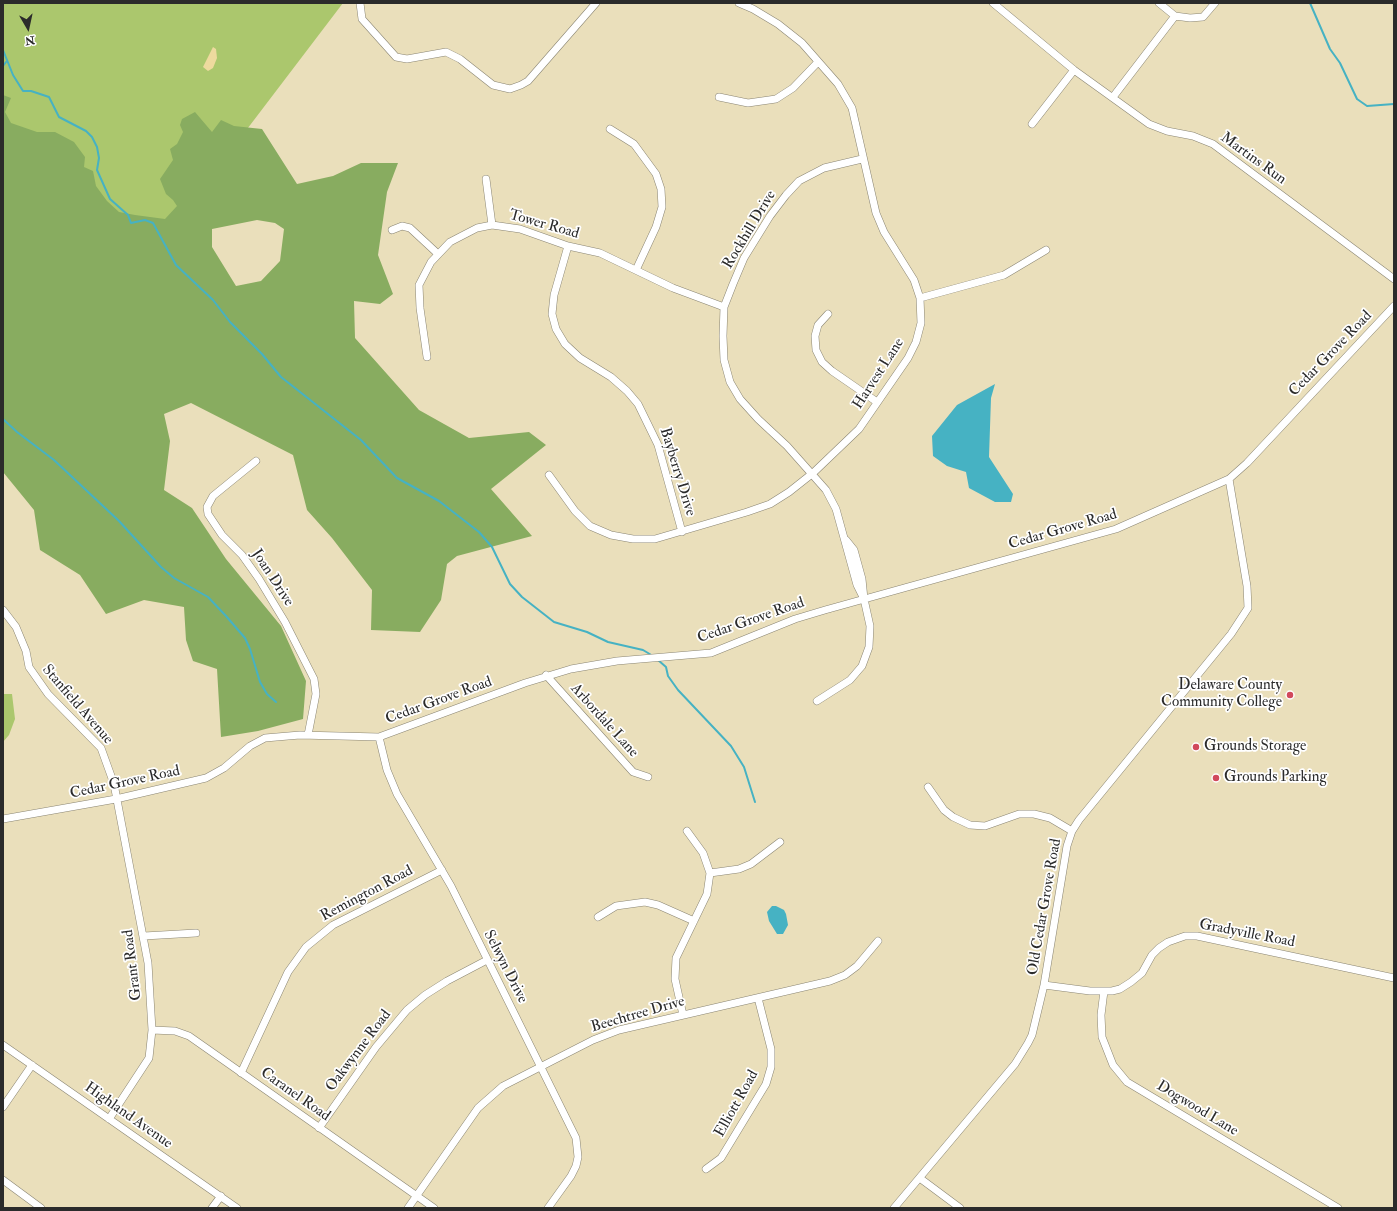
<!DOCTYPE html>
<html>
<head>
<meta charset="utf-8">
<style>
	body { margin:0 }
	#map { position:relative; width:1397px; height:1211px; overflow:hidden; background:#eadfbb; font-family:"IM FELL Double Pica",serif }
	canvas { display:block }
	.frame { position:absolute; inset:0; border:4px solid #2b2b2b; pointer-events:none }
	.north { position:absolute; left:8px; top:8px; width:40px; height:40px; -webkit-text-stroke:3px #fff; paint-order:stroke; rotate:171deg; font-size:11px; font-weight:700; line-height:16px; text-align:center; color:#2b2b2b }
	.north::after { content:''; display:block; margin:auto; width:14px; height:18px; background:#2b2b2b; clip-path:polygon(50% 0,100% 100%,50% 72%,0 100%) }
</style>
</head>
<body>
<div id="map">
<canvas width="1397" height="1211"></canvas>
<div class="frame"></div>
<div class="north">N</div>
</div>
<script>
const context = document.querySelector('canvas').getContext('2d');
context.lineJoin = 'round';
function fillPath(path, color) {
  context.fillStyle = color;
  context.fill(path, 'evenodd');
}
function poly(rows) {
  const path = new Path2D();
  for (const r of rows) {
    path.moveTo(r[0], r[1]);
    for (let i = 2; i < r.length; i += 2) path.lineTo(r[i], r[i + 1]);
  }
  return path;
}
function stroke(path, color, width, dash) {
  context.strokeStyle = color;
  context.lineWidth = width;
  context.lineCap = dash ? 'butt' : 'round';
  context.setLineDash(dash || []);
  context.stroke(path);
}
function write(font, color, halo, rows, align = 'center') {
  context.font = font + ' "IM FELL Double Pica",serif';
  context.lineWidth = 3.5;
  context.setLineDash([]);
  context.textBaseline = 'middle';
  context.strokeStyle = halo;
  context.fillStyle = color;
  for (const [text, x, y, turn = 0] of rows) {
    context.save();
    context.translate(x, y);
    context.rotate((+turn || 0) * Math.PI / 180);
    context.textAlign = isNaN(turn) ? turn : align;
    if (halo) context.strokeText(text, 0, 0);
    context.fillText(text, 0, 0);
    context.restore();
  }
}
const green = poly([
	[3,3,343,3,149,258,3,215],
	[3,694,12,694,15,719,9,735,3,742]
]);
const forest = poly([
	[3,95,11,98,5,112,11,123,37,132,55,132,74,142,85,157,84,167,93,171,96,186,107,201,119,212,135,215,165,219,177,206,173,200,166,194,160,179,173,160,170,149,177,144,183,132,180,125,182,119,195,112,212,132,221,120,234,126,262,129,297,184,333,176,361,163,398,163,387,192,378,255,393,294,380,304,354,301,355,338,419,410,469,438,529,432,546,445,491,489,532,536,457,556,447,564,441,600,420,632,371,630,372,590,332,538,307,510,293,455,191,403,164,414,170,441,164,490,192,508,226,559,281,626,306,681,303,719,258,731,221,737,217,669,193,661,186,640,184,607,144,600,106,614,80,575,40,550,34,510,3,472],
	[257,220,275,223,284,229,280,261,261,281,236,286,212,247,212,229]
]);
const sand = poly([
	[213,47,216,49,217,58,213,68,208,71,203,67]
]);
const water = poly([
	[995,384,991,398,989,457,1013,494,1011,502,995,502,969,488,966,472,947,466,933,456,932,436,957,405],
	[772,906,776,906,784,910,786,914,788,925,783,934,777,934,769,921,767,912]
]);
const stream = poly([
	[1310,3,1330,49,1340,63,1357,99,1367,106,1394,104],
	[3,50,13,75,23,91,31,91,49,97,59,117,86,131,92,137,97,147,99,158,97,170,110,199,128,215,131,223,145,220,153,223,176,265,213,300,230,322,262,354,281,377,361,440,397,478,439,501,479,532,492,547,510,584,522,597,554,622,587,632,608,642,643,650,653,656],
	[3,66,6,62],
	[3,419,17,432,54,460,119,521,161,567,174,578,208,597,226,616,245,638,250,649,260,682,267,694,276,702],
	[658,660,666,667,668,676,678,690,731,746,744,767,755,802]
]);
const minor = poly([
	[360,3,362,19,396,57,407,59,446,52,460,59,493,85,510,89,521,85,528,81,596,3],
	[993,3,1074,70,1149,124,1167,131,1193,136,1213,144,1394,279],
	[1159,3,1175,16,1190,18,1203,17,1215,3],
	[719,97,748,103,776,99,793,88,818,62],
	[1113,97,1175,16],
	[1032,124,1074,70],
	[610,129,634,144,656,174,661,189,662,207,656,227,636,270],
	[862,159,824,168,799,181,786,195,770,216,744,258,733,284,724,307,723,336,724,360,730,382,740,399,758,419,787,446,826,490,836,509,857,585,864,599],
	[486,179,492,225],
	[392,230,402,226,410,228,438,254],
	[568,246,554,295,552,314,556,329,565,344,580,358,611,377,627,391,638,404,658,445,682,532],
	[920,298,1004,275,1046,250],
	[828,314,818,325,815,336,816,350,822,362,832,371,877,402],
	[427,357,420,308,419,285,431,262,450,242,477,228,492,225,520,229,568,246,600,253,673,288,724,307],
	[256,461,213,496,207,507,208,514,222,535,242,555,259,579,285,622,314,679,316,694,308,735],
	[549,475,575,511,590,526,611,535,633,539,655,539,747,512,770,504,789,492,813,473,859,429,908,358,916,342,921,323,920,298,914,280,884,232,876,213,852,108,838,84,802,43,778,24,753,9,739,3],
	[3,610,16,627,26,651,29,667,48,694,101,748,114,784,148,963,152,1030,149,1058,109,1119],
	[546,675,633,772,648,777],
	[817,701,850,680,862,666,869,647,870,626,864,599,862,579,854,550,846,540],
	[379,737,387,770,397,794,451,886,576,1138,578,1157,576,1166,571,1176,548,1208],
	[928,787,944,810,953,817,970,825,985,826,1019,814,1034,814,1050,818,1072,831],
	[3,819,116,799,206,778,224,768,250,746,265,738,300,735,379,737,525,683,571,669,617,661,711,653,795,619,825,610,1116,529,1229,479,1247,463,1394,306],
	[710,873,739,869,751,864,780,842],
	[598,917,616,906,645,902,658,905,694,921],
	[144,936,196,933],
	[1044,985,1090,991,1112,991,1120,989,1131,982,1142,973,1152,955,1159,948,1168,942,1185,936,1197,936,1394,978],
	[1104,991,1101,1015,1102,1037,1113,1065,1127,1082,1338,1208],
	[683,1015,675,979,676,958,707,894,710,873,703,853,687,831],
	[152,1030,175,1031,189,1036,434,1208],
	[3,1045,237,1208],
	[241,1073,288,972,306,947,333,925,442,870],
	[3,1107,32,1065],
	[319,1128,376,1047,407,1010,425,995,447,981,487,960],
	[706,1169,721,1158,766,1084,771,1067,771,1049,758,998],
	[921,1179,960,1208],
	[3,1180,41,1208],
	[212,1208,221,1196],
	[408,1208,478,1108,503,1086,593,1040,619,1030,830,981,845,975,857,966,878,941],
	[894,1208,1015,1064,1028,1043,1032,1035,1044,985,1067,846,1072,831,1079,820,1231,634,1248,608,1247,586,1229,479]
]);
const markers = [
	[1290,695,4,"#d1495b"],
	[1196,747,4,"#d1495b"],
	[1216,778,4,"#d1495b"]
];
const streetNames = [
	["Martins Run",1253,159,36],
	["Tower Road",544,225,16],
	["Rockhill Drive",750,230,-59],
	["Cedar Grove Road",1331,354,-46],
	["Harvest Lane",879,374,-57],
	["Bayberry Drive",677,472,73],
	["Cedar Grove Road",1063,530,-16],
	["Joan Drive",272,578,57],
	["Cedar Grove Road",751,621,-19],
	["Cedar Grove Road",439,701,-20],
	["Stanfield Avenue",77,705,49],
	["Arbordale Lane",604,721,48],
	["Cedar Grove Road",125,783,-12],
	["Remington Road",367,894,-28],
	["Old Cedar Grove Road",1045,907,-80],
	["Gradyville Road",1247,934,11],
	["Grant Road",133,965,-97],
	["Selwyn Drive",505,967,63],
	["Beechtree Drive",638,1015,-16],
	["Oakwynne Road",359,1051,-53],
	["Caranel Road",295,1095,35],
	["Elliott Road",737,1104,-61],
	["Dogwood Lane",1197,1109,31],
	["Highland Avenue",128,1116,35]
];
const poiNames = [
	["Delaware County",1282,686,"right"],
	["Community College",1282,703,"right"],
	["Grounds Storage",1204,747],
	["Grounds Parking",1224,778]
];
fillPath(green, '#abc76d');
fillPath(forest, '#88ac60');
fillPath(sand, '#eeda9e');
fillPath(water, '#46b2c3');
stroke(stream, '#46b2c3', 2);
stroke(minor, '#8a8573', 8);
stroke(minor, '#fff', 7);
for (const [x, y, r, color] of markers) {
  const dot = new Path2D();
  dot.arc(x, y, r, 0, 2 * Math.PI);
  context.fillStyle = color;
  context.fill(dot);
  stroke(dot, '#fff', 1.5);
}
write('15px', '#2b2b2b', '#fff', streetNames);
write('15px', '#2b2b2b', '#fff', poiNames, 'left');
</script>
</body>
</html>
